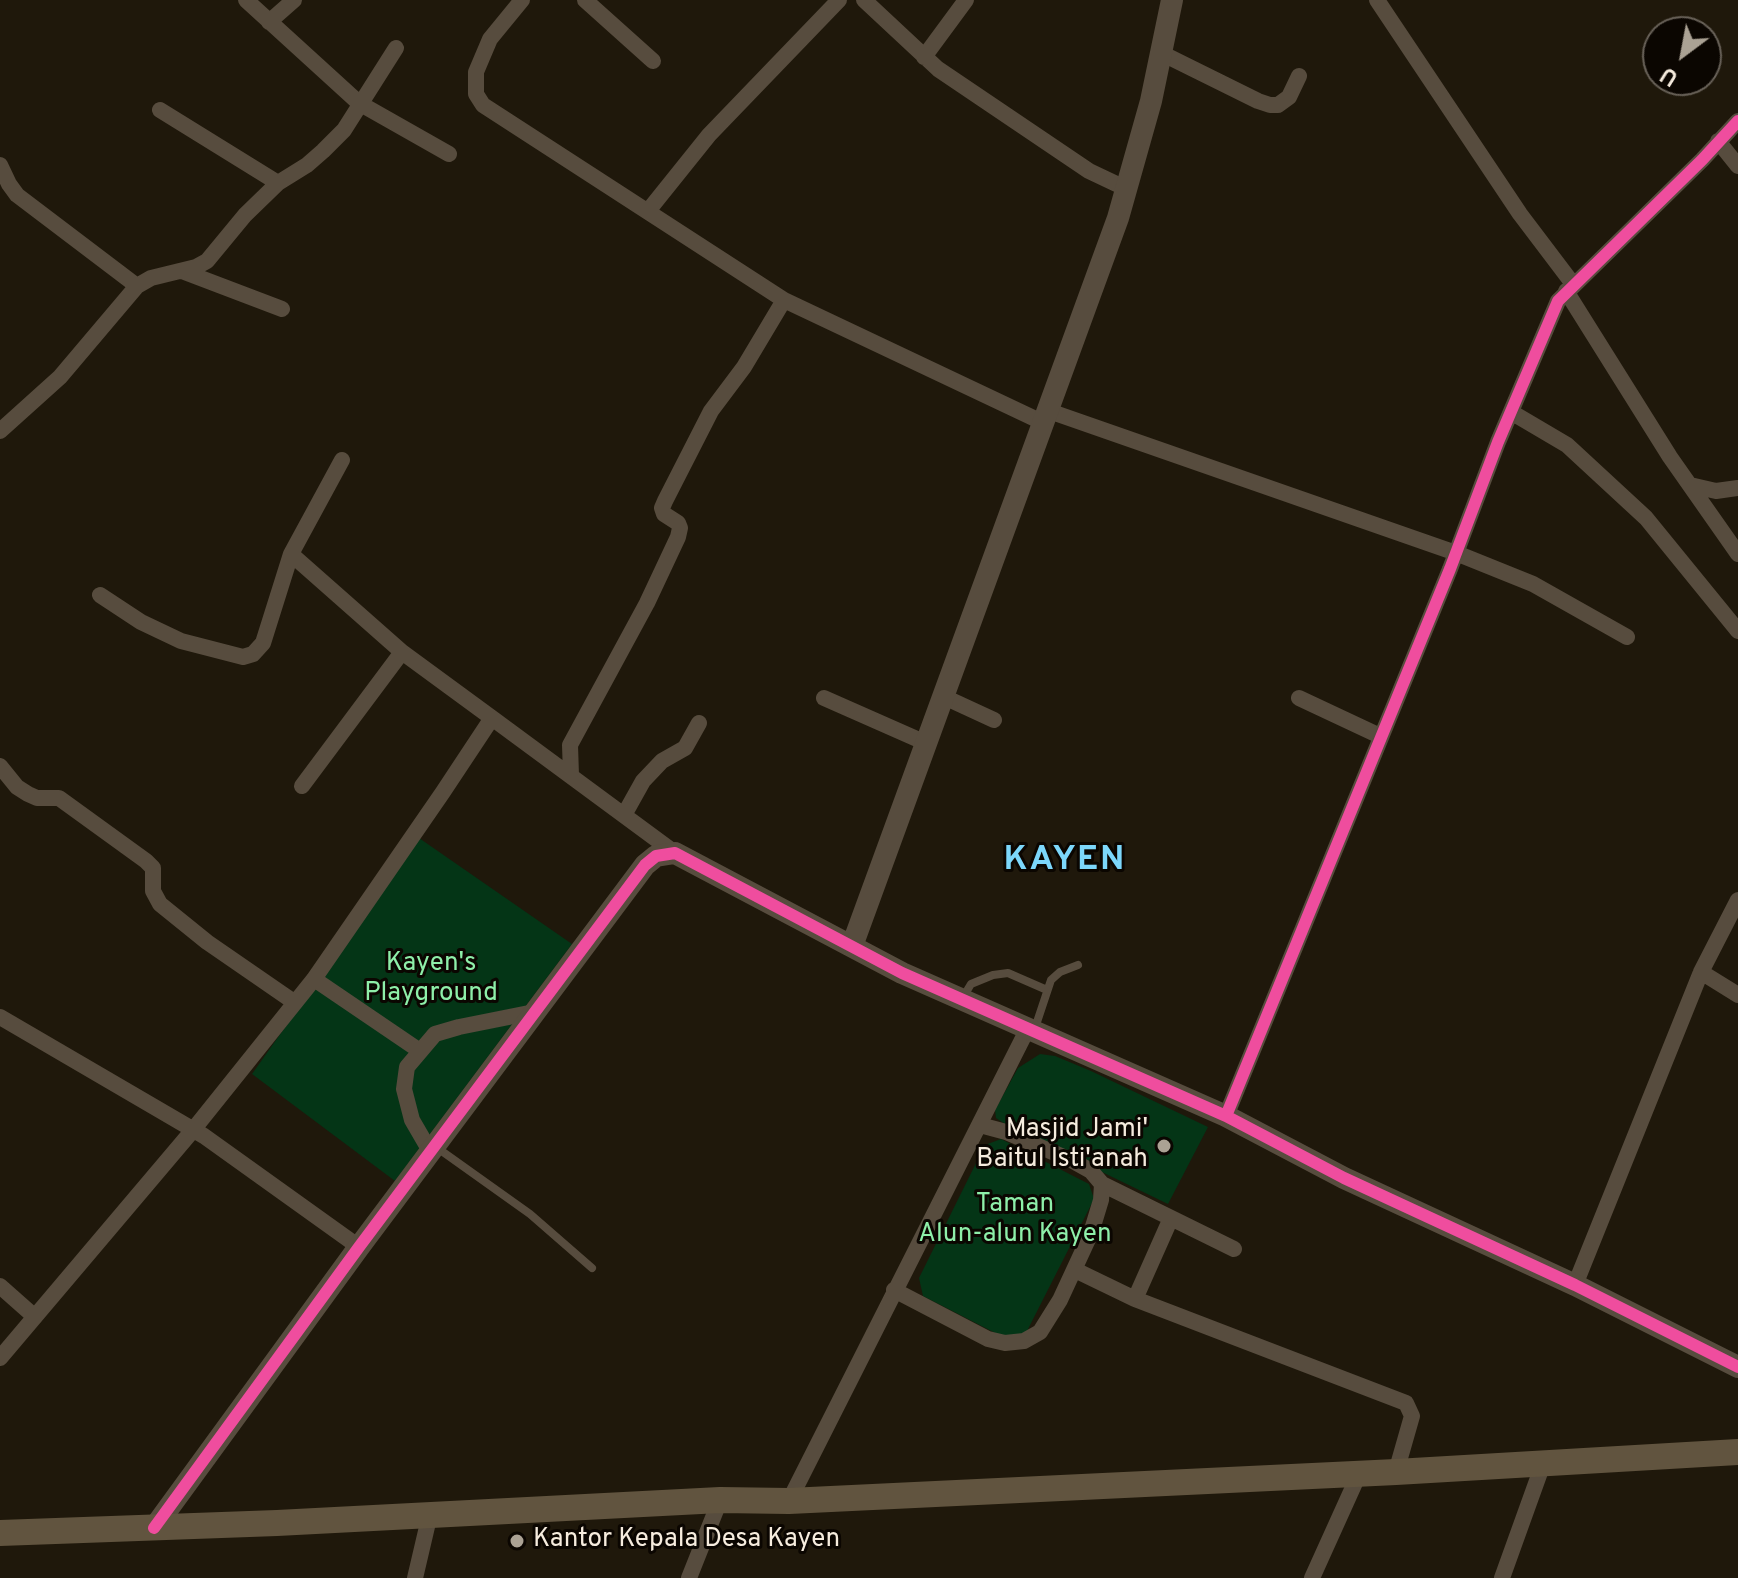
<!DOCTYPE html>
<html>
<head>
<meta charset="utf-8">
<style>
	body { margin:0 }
	#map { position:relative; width:1738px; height:1578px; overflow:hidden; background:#1f180b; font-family:Overpass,sans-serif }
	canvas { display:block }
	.north { position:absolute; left:1642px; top:16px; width:80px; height:80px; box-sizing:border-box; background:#0b0601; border:2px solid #696259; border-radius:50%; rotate:212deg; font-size:22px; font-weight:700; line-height:32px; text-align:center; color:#f6ecde }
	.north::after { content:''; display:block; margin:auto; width:28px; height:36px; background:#aba294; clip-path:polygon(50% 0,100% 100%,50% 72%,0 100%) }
</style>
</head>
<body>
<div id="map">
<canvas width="1738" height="1578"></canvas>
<div class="north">U</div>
</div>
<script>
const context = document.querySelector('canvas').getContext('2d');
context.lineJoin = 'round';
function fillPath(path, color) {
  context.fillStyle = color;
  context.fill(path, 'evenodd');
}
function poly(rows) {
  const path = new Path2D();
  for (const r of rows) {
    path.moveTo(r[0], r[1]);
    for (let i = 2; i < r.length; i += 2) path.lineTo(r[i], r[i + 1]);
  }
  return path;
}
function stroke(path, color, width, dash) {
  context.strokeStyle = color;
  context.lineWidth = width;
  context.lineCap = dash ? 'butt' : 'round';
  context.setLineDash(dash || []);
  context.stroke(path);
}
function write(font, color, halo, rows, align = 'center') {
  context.font = font + ' Overpass,sans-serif';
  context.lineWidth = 6;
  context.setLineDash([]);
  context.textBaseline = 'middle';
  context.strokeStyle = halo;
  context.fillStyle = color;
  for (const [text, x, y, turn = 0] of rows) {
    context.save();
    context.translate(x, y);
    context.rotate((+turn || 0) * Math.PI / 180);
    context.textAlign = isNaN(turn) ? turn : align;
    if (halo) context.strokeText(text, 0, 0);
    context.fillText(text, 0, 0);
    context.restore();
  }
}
const green = poly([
	[419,838,572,944,395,1181,252,1074],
	[1040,1054,1055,1056,1091,1071,1208,1127,1168,1204,1011,1128,996,1118,995,1110,1018,1068],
	[1001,1139,1089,1184,1094,1199,1025,1335,1007,1339,923,1296,919,1278,985,1145]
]);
const service = poly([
	[962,999,971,984,993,975,1008,973,1047,990],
	[1034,1031,1051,980,1060,972,1078,965],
	[436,1147,530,1214,592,1268]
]);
const minor = poly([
	[246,0,359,103,449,154],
	[522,0,490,39,476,72,476,94,483,105,784,300],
	[585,0,653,61],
	[864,0,938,69,1089,171,1127,189],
	[1377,0,1520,214,1573,284],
	[269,22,294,0],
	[1161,53,1258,101,1270,105,1278,105,1289,97,1299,76],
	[924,57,966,0],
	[160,110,278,183],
	[1718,141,1738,166],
	[0,165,9,184,17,195,137,286],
	[648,211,709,135,839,0],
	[182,271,282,309],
	[1566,291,1670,457,1738,554],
	[1049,411,1456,553,1533,584,1627,637],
	[1511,412,1567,445,1646,518,1738,631],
	[0,431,60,377,137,286,151,278,196,267,207,261,245,215,278,183,307,165,323,151,344,130,396,48],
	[1690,485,1716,491,1738,488],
	[291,554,402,652,492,718],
	[100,595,141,622,181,641,243,657,253,654,263,643,291,554,342,460],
	[942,696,994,720],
	[824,698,926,743],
	[1299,698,1380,736],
	[0,766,17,787,28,794,37,798,59,798,146,861,153,868,153,891,160,904,207,942,294,1002],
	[571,775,570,745,647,603,678,537,680,528,678,523,664,514,662,508,665,501,711,411,744,367,784,300,1044,423],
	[302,786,402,652],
	[624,815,643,781,662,761,685,748,699,723],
	[1701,972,1738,995],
	[314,979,420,1051],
	[0,1017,204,1136,359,1247],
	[1226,1116,1450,569,1498,442,1558,301,1702,160,1738,121],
	[430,1151,412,1120,404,1089,407,1067,435,1034,459,1027,534,1012],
	[1102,1184,1234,1249],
	[1171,1218,1135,1299,1406,1403,1412,1416,1396,1472],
	[1075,1270,1135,1299],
	[1575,1285,1701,972,1738,900],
	[0,1286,35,1317],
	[894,1290,988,1339,1005,1343,1024,1341,1040,1332,1060,1300,1091,1233,1101,1200,1102,1184,1091,1171,1073,1161,1006,1132,980,1125],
	[0,1358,193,1130,314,979,443,792,492,718,675,853],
	[789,1501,1028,1028],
	[415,1578,430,1514],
	[689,1578,720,1500],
	[1312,1578,1359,1474],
	[1502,1578,1543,1464]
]);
const tertiary = poly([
	[852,946,1118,218,1151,101,1172,0],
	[154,1528,359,1247,645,865,656,856,675,853,902,973,1226,1116,1344,1178,1575,1285,1738,1367]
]);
const primary = poly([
	[0,1533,277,1523,720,1500,789,1501,1396,1472,1738,1452]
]);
const cycleway = poly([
	[1226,1116,1450,569,1498,442,1558,301,1702,160,1738,121],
	[154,1528,359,1247,645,865,656,856,675,853,902,973,1226,1116,1344,1178,1575,1285,1738,1367]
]);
const markers = [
	[1164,1146,8,"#aba294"],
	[517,1541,8,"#aba294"]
];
const parkNames = [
	["Kayen's",431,965],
	["Playground",431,995],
	["Taman",1015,1206],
	["Alun-alun Kayen",1015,1236]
];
const poiNames = [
	["Masjid Jami'",1148,1131],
	["Baitul Isti'anah",1148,1161],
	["Kantor Kepala Desa Kayen",533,1541,"left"]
];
const districtNames = [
	["KAYEN",1065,862]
];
fillPath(green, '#043516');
stroke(service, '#574c3e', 8);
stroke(minor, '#574c3e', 16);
stroke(tertiary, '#574c3e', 22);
stroke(primary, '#61543f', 26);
stroke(cycleway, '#ef4d9e', 12);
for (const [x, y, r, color] of markers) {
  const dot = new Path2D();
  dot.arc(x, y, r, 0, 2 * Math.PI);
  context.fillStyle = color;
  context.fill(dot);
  stroke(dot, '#0b0601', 3);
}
write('26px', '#8eefa9', '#0b0601', parkNames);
write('26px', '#f6ecde', '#0b0601', poiNames, 'right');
context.letterSpacing = '2px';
write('bold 34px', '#7cd7fb', '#0b0601', districtNames);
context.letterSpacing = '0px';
</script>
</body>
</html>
